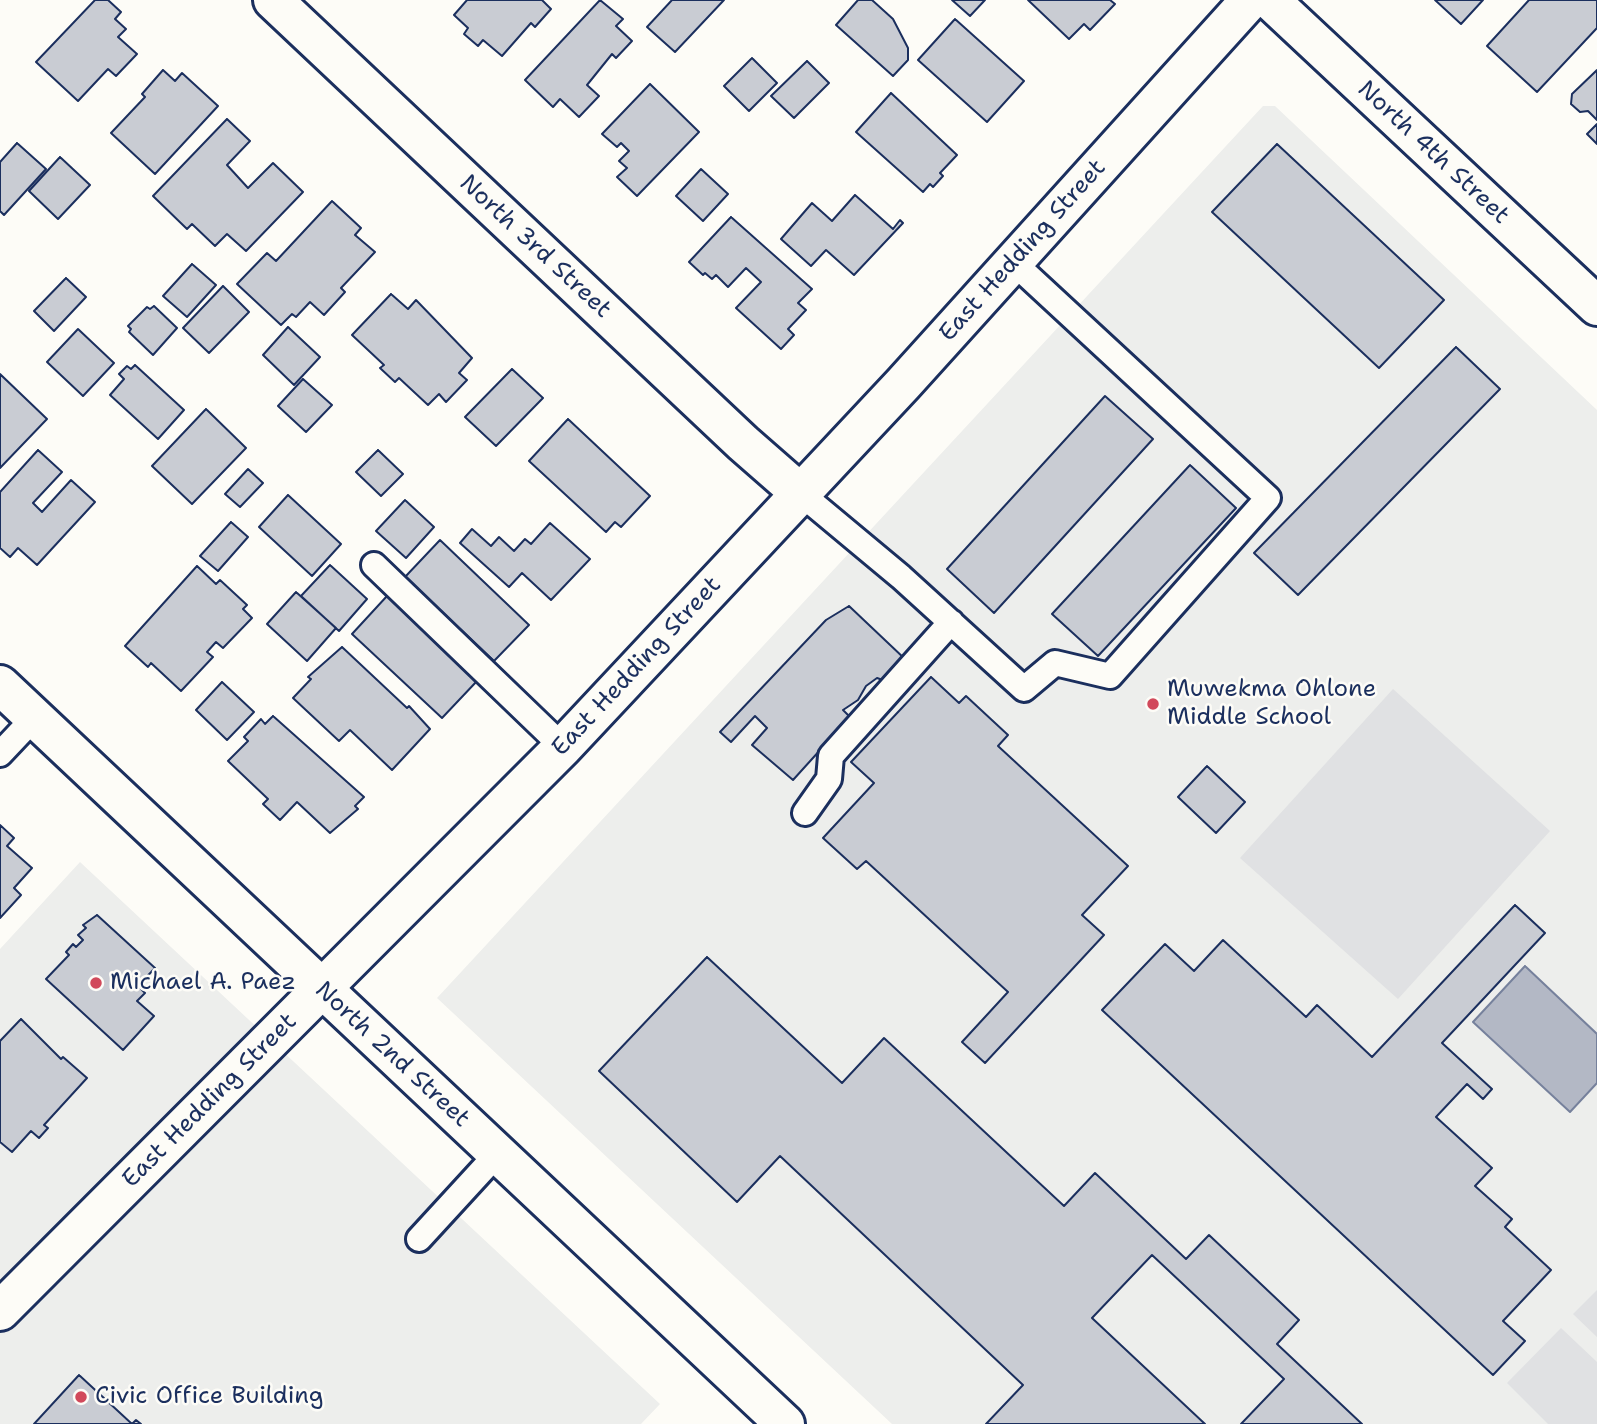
<!DOCTYPE html>
<html>
<head>
<meta charset="utf-8">
<style>
	body { margin:0 }
	canvas { display:block; background:#fdfcf7 }
</style>
</head>
<body>
<canvas width="1597" height="1424"></canvas>
<script>
const context = document.querySelector('canvas').getContext('2d');
context.lineJoin = 'round';
function fillPath(path, color) {
  context.fillStyle = color;
  context.fill(path, 'evenodd');
}
function poly(rows) {
  const path = new Path2D();
  for (const r of rows) {
    path.moveTo(r[0], r[1]);
    for (let i = 2; i < r.length; i += 2) path.lineTo(r[i], r[i + 1]);
  }
  return path;
}
function stroke(path, color, width, dash) {
  context.strokeStyle = color;
  context.lineWidth = width;
  context.lineCap = dash ? 'butt' : 'round';
  context.setLineDash(dash || []);
  context.stroke(path);
}
function write(font, color, halo, rows, align = 'center') {
  context.font = font + ' "Shantell Sans",sans-serif';
  context.lineWidth = 5;
  context.setLineDash([]);
  context.textBaseline = 'middle';
  context.strokeStyle = halo;
  context.fillStyle = color;
  for (const [text, x, y, turn = 0] of rows) {
    context.save();
    context.translate(x, y);
    context.rotate((+turn || 0) * Math.PI / 180);
    context.textAlign = isNaN(turn) ? turn : align;
    if (halo) context.strokeText(text, 0, 0);
    context.fillText(text, 0, 0);
    context.restore();
  }
}
const built = poly([
	[1263,106,1275,106,1597,410,1597,1424,892,1424,437,998],
	[80,862,660,1404,641,1424,0,1424,0,949]
]);
const green = poly([
	[1393,689,1550,831,1398,999,1240,858],
	[1597,1290,1597,1337,1573,1314],
	[1561,1328,1597,1362,1597,1424,1548,1424,1507,1383]
]);
const water = poly([
	[1525,966,1597,1034,1597,1083,1570,1112,1473,1022,1525,966]
]);
const building = poly([
	[95,0,108,0,121,12,115,19,126,29,118,37,137,54,116,76,108,69,78,101,36,62,95,0],
	[467,0,542,0,551,9,535,27,531,23,502,56,483,40,478,46,464,34,468,28,454,15,467,0],
	[600,0,623,19,616,26,632,41,616,58,612,54,587,85,599,96,579,117,560,99,553,107,525,80,600,0],
	[672,0,724,0,675,52,647,27,672,0],
	[858,0,872,0,893,19,908,48,908,60,893,76,836,25,858,0],
	[952,0,985,0,970,16,952,0],
	[1028,0,1110,0,1115,4,1090,30,1084,24,1069,39,1028,0],
	[1435,0,1483,0,1461,24,1435,0],
	[1529,0,1597,0,1597,28,1537,92,1487,46,1529,0],
	[955,19,1024,81,987,122,918,60,955,19],
	[752,58,777,83,749,111,724,86,752,58],
	[807,61,829,83,794,118,771,96,807,61],
	[163,70,175,81,182,73,218,106,155,174,111,133,145,97,142,94,163,70],
	[1597,70,1597,120,1588,111,1580,112,1571,104,1572,94,1597,70],
	[650,84,699,132,637,196,617,177,627,168,619,161,629,151,621,143,617,147,602,134,650,84],
	[891,93,957,155,940,173,943,176,933,187,930,184,923,192,856,132,891,93],
	[227,119,250,141,227,165,248,188,273,163,303,192,246,251,227,234,215,246,192,224,187,229,153,196,227,119],
	[1597,124,1597,144,1587,134,1597,124],
	[17,143,46,169,4,215,0,211,0,162,17,143],
	[1277,144,1444,300,1379,368,1212,212,1277,144],
	[60,157,90,185,58,219,29,191,60,157],
	[701,169,728,194,703,221,676,196,701,169],
	[855,195,893,229,900,220,903,223,854,275,826,250,811,266,781,239,812,203,832,221,855,195],
	[332,201,361,228,355,235,375,252,341,288,345,292,324,315,310,302,296,317,292,314,281,325,237,284,267,253,276,261,332,201],
	[731,217,812,289,798,303,806,310,788,329,794,335,781,349,736,308,761,282,746,268,728,287,716,275,712,279,705,273,703,275,689,262,731,217],
	[192,264,216,285,187,317,163,296,192,264],
	[66,278,86,297,54,331,34,311,66,278],
	[223,286,249,312,209,353,183,328,223,286],
	[391,294,408,309,416,300,472,358,459,373,467,380,446,402,439,394,428,405,399,378,395,382,380,368,384,365,352,335,391,294],
	[154,306,177,328,153,355,129,332,131,329,128,326,147,307,150,309,154,306],
	[288,327,320,357,294,385,263,355,288,327],
	[78,329,114,363,83,396,47,362,78,329],
	[1456,347,1500,389,1298,595,1254,553,1456,347],
	[135,365,184,410,158,439,110,395,124,379,119,374,127,366,131,369,135,365],
	[512,369,543,398,496,446,465,417,512,369],
	[0,374,47,419,0,468,0,374],
	[303,379,332,405,306,432,278,406,303,379],
	[1105,396,1153,439,994,613,947,569,1105,396],
	[206,409,246,448,192,504,152,466,206,409],
	[568,419,650,496,621,527,615,522,606,532,529,461,568,419],
	[38,450,62,472,33,503,42,512,71,480,95,502,37,565,18,548,10,557,0,548,0,492,38,450],
	[378,450,403,474,381,496,356,472,378,450],
	[1190,465,1236,508,1098,656,1052,614,1190,465],
	[248,469,263,483,240,507,225,494,248,469],
	[288,495,341,544,312,576,259,527,288,495],
	[405,500,434,527,406,558,376,531,405,500],
	[231,522,248,537,218,571,200,556,231,522],
	[550,523,590,559,551,600,522,573,509,587,460,543,472,529,491,546,499,537,514,551,525,539,531,544,550,523],
	[440,540,529,625,494,661,405,577,440,540],
	[330,565,367,599,339,631,301,596,330,565],
	[197,566,216,584,220,580,247,605,243,609,252,618,223,648,216,642,207,652,213,657,181,691,151,663,148,667,125,646,197,566],
	[296,592,336,628,307,661,267,624,296,592],
	[387,596,477,681,442,718,352,634,387,596],
	[849,606,906,660,891,683,877,678,866,686,858,700,843,710,850,717,793,780,752,745,767,728,755,716,731,742,720,732,826,620,849,606],
	[342,647,407,708,409,706,430,729,392,770,350,730,339,741,293,698,311,679,308,677,342,647],
	[931,677,959,703,966,696,1008,735,998,746,1128,866,1082,915,1104,935,985,1063,962,1042,1008,992,866,861,857,869,823,838,874,783,851,762,931,677],
	[222,682,254,712,227,740,196,710,222,682],
	[273,716,364,797,355,806,358,809,330,833,297,802,280,820,263,804,268,799,228,761,248,741,244,737,261,719,265,724,273,716],
	[1207,766,1245,802,1216,833,1178,797,1207,766],
	[0,825,14,838,7,846,32,868,14,888,21,895,0,918,0,825],
	[1515,905,1545,933,1442,1043,1492,1089,1483,1099,1467,1084,1436,1117,1492,1168,1475,1186,1512,1219,1505,1227,1551,1270,1503,1321,1525,1341,1493,1375,1102,1010,1165,944,1194,971,1223,940,1306,1017,1317,1005,1372,1057,1515,905],
	[97,915,155,968,138,986,145,993,137,1001,154,1016,123,1050,46,979,69,955,66,952,73,944,76,947,83,940,78,935,86,928,83,925,97,915],
	[707,957,842,1083,884,1038,1064,1206,1095,1173,1186,1259,1209,1235,1299,1320,1277,1344,1362,1424,1241,1424,1284,1379,1152,1255,1092,1318,1205,1424,986,1424,1023,1385,780,1156,737,1202,599,1071,707,957],
	[21,1019,61,1059,63,1057,87,1078,44,1125,48,1128,39,1138,31,1131,12,1152,0,1142,0,1041,21,1019],
	[79,1375,132,1424,136,1420,141,1424,34,1424,79,1375]
]);
const service = poly([
	[799,492,901,577,1024,689,1055,663,1110,676,1268,498,1013,262],
	[374,565,563,747],
	[0,754,34,718],
	[805,813,829,779,831,756,951,622],
	[419,1239,497,1154]
]);
const minor = poly([
	[273,0,743,443,799,492],
	[0,685,785,1424]
]);
const secondary = poly([
	[1270,0,1597,306],
	[0,1311,563,747,903,384,1250,0]
]);
const markers = [
	[1153,704,7,"#d1495b"],
	[96,983,7,"#d1495b"],
	[81,1397,7,"#d1495b"]
];
const streetNames = [
	["North 4th Street",1433,153,43],
	["North 3rd Street",535,247,43],
	["East Hedding Street",1023,251,-48],
	["East Hedding Street",637,667,-47],
	["North 2nd Street",392,1055,43],
	["East Hedding Street",210,1101,-45]
];
const poiNames = [
	["Muwekma Ohlone",1167,690],
	["Middle School",1167,718],
	["Michael A. Paez",110,983],
	["Civic Office Building",95,1397]
];
fillPath(built, '#edeeec');
fillPath(green, '#e0e1e3');
fillPath(water, '#b3b8c5');
stroke(water, '#76819c', 2);
fillPath(building, '#c9ccd3');
stroke(building, '#1b2f5e', 2);
stroke(service, '#1b2f5e', 30);
stroke(minor, '#1b2f5e', 44);
stroke(secondary, '#1b2f5e', 44);
stroke(service, '#fdfcf7', 24);
stroke(minor, '#fdfcf7', 38);
stroke(secondary, '#fdfcf7', 38);
for (const [x, y, r, color] of markers) {
  const dot = new Path2D();
  dot.arc(x, y, r, 0, 2 * Math.PI);
  context.fillStyle = color;
  context.fill(dot);
  stroke(dot, '#fdfcf7', 2.5);
}
write('24px', '#1b2f5e', '#fdfcf7', streetNames);
write('24px', '#1b2f5e', '#fdfcf7', poiNames, 'left');
</script>
</body>
</html>
